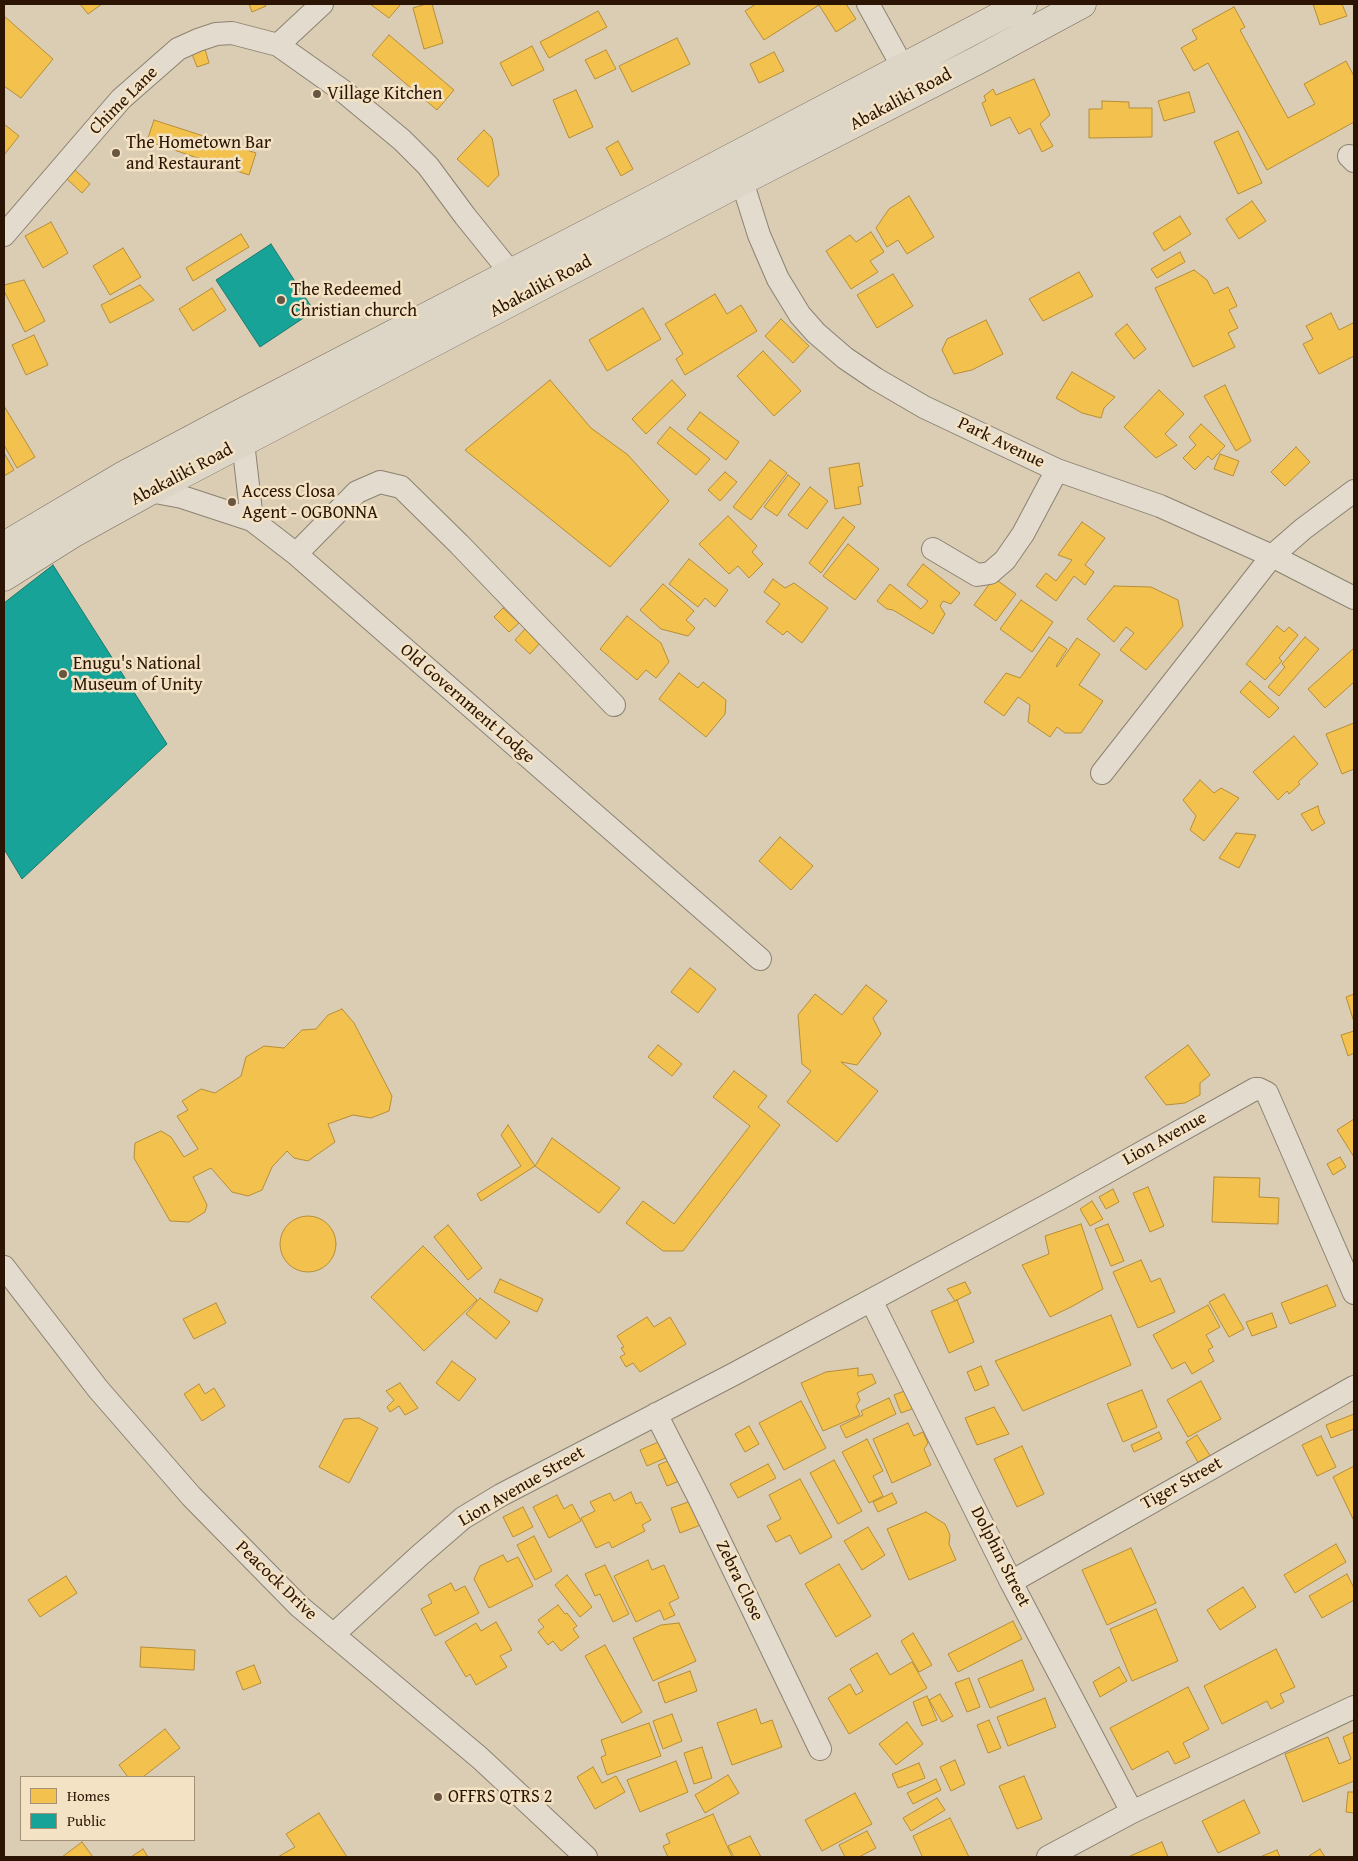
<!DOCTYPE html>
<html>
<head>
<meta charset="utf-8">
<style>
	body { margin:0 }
	#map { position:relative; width:1358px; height:1861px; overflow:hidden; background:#dbcdb3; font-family:"Gentium Book Plus",serif }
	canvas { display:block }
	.frame { position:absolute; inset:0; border:5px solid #2b1404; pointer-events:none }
	.legend { position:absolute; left:20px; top:1776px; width:175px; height:65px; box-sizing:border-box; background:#f3e2c3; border:1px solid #a39077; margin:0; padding:6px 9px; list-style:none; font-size:15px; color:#2b1404 }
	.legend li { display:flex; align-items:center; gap:10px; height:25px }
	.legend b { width:25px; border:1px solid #a39077 }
</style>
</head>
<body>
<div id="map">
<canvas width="1358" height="1861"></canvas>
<div class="frame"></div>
<ul class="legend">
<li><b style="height:14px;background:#f2c14e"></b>Homes</li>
<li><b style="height:14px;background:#17a398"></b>Public</li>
</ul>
</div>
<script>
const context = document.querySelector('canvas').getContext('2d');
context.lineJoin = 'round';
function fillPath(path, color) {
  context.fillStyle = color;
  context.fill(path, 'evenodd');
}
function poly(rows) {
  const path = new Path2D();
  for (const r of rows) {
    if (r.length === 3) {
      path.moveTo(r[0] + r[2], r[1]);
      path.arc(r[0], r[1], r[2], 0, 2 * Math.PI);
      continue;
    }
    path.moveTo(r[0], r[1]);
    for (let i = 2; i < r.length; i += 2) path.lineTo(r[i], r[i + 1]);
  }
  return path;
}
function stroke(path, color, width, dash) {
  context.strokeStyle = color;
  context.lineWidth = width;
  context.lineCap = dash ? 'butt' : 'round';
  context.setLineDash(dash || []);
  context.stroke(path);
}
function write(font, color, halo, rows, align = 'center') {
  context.font = font + ' "Gentium Book Plus",serif';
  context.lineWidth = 5;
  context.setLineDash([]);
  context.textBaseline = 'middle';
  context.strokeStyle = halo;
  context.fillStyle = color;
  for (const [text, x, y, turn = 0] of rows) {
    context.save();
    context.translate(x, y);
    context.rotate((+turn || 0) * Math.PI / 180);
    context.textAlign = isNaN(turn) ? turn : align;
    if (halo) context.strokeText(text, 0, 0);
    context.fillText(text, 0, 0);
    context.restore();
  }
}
const homes = poly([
	[80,4,102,4,88,14,80,4],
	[249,4,265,4,266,6,252,12,249,4],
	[370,4,401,4,389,18,370,4],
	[426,4,432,4,443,43,424,49,413,8,426,4],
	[756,4,846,4,856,19,836,32,819,5,764,40,745,11,756,4],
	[1313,4,1342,4,1347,16,1320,25,1313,4],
	[1234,7,1245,27,1240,30,1288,118,1315,104,1304,84,1346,61,1354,76,1354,122,1267,170,1208,63,1194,71,1181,48,1197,39,1192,30,1234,7],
	[598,11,607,27,549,58,540,42,598,11],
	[4,16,53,59,21,98,4,86,4,16],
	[389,35,454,90,437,110,372,55,389,35],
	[677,38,690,64,632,92,619,66,677,38],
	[532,46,544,70,512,86,500,63,532,46],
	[205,49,209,63,197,67,192,54,205,49],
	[606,50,616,69,595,79,585,60,606,50],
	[774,52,784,71,759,83,750,64,774,52],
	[1034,79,1050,115,1040,124,1053,146,1042,152,1030,128,1019,134,1010,117,991,126,982,103,986,101,984,96,993,89,996,95,1034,79],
	[576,90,593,127,569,138,553,100,576,90],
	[1189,92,1195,112,1164,121,1158,101,1189,92],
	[1102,101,1129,102,1129,108,1152,108,1152,137,1089,138,1089,109,1102,109,1102,101],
	[154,120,256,153,249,175,147,141,154,120],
	[4,124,19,136,4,155,4,124],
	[484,130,492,138,499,175,488,187,457,159,484,130],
	[1238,131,1262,183,1238,194,1214,142,1238,131],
	[618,141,633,169,621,176,606,148,618,141],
	[75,170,90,184,82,193,67,179,75,170],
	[909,196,934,237,907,254,898,240,887,247,876,228,889,209,909,196],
	[1252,201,1266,221,1239,239,1226,219,1252,201],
	[1180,216,1191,234,1164,251,1153,233,1180,216],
	[51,222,68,253,43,268,25,236,51,222],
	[871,232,884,252,870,261,878,272,851,289,826,251,850,235,856,242,871,232],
	[241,234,249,247,193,281,186,268,241,234],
	[123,248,141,277,110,295,93,266,123,248],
	[1180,252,1185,262,1157,278,1151,269,1180,252],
	[1194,270,1207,280,1214,294,1228,287,1237,306,1229,310,1238,328,1228,333,1235,347,1193,367,1155,288,1194,270],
	[1079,272,1093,296,1043,321,1029,299,1079,272],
	[893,274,913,306,877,328,857,295,893,274],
	[24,280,45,321,25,332,4,291,4,285,24,280],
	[140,285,154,300,110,323,101,305,140,285],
	[212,288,226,310,193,331,179,309,212,288],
	[715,294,727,314,741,305,757,331,685,375,676,359,683,354,665,324,715,294],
	[643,308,661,339,607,371,589,340,643,308],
	[1331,313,1339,330,1353,323,1354,326,1354,356,1319,374,1303,344,1313,339,1306,326,1331,313],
	[781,319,809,346,793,363,765,336,781,319],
	[986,320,1003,354,972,370,954,374,942,350,947,339,986,320],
	[1127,324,1146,349,1134,359,1115,334,1127,324],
	[34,335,48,365,26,375,12,345,34,335],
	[763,351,801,391,774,416,737,376,763,351],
	[1072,372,1115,397,1104,408,1101,418,1082,413,1056,398,1072,372],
	[550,380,591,428,628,455,669,501,610,567,465,450,550,380],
	[672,380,686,395,646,434,632,419,672,380],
	[1225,385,1251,441,1236,451,1204,396,1225,385],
	[1159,390,1184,414,1165,434,1177,445,1156,458,1124,427,1159,390],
	[4,406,35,457,17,468,4,445,4,406],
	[700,412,739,442,726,460,687,429,700,412],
	[1201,424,1225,446,1212,460,1208,456,1195,470,1183,458,1196,445,1189,437,1201,424],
	[670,427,710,459,696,475,657,443,670,427],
	[1296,447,1310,462,1285,486,1271,472,1296,447],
	[4,453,14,470,4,476,4,453],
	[1220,454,1239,461,1233,476,1214,469,1220,454],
	[770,460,787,473,751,520,733,507,770,460],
	[859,463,863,486,858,487,861,504,835,509,829,468,859,463],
	[725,472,737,482,720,501,708,490,725,472],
	[788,475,800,484,777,516,764,507,788,475],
	[810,487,828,501,807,529,788,515,810,487],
	[728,516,757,546,752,552,763,564,749,578,738,566,729,574,699,544,728,516],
	[843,517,855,527,821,573,809,563,843,517],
	[1082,522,1105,538,1085,565,1094,572,1085,585,1074,576,1056,601,1036,586,1046,573,1056,581,1072,560,1058,555,1082,522],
	[848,544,879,569,855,600,823,576,848,544],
	[689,559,728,590,715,607,705,598,698,607,669,584,689,559],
	[923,564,960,593,951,604,943,601,940,606,945,614,933,634,893,610,887,609,877,601,890,584,921,609,928,601,907,585,923,564],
	[994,578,1016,594,996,621,974,605,994,578],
	[773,579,785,588,794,583,828,608,802,643,787,631,783,635,766,622,780,604,764,592,773,579],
	[663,584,694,611,686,620,695,628,688,636,661,629,640,610,663,584],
	[1114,586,1151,587,1178,600,1183,626,1146,670,1120,650,1134,633,1126,627,1114,642,1087,619,1114,586],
	[1021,600,1053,622,1032,652,1000,629,1021,600],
	[53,602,69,609,88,640,87,657,57,676,43,671,31,672,13,644,22,630,23,620,45,611,53,602],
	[503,608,519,623,509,632,494,617,503,608],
	[627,616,661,643,669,662,656,678,646,670,637,680,600,649,627,616],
	[1277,626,1284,632,1289,627,1298,635,1279,658,1282,661,1265,680,1246,664,1277,626],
	[525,629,540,643,530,654,515,640,525,629],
	[1049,637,1067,649,1056,666,1057,667,1077,638,1100,654,1079,685,1103,701,1081,733,1065,733,1057,727,1050,737,1028,722,1030,705,1018,697,1004,716,984,702,1006,673,1020,678,1049,637],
	[1305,637,1319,649,1279,696,1268,687,1285,667,1282,664,1305,637],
	[1354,648,1354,682,1325,708,1308,689,1354,648],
	[23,689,18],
	[679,673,698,688,703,682,726,700,725,714,706,737,659,699,679,673],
	[89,696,18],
	[1250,681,1279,708,1269,718,1240,692,1250,681],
	[1354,723,1354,769,1342,774,1326,734,1354,723],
	[1294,736,1318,764,1298,782,1300,784,1289,794,1287,791,1278,800,1253,772,1294,736],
	[80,764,16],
	[1200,780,1214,793,1221,788,1239,798,1204,841,1190,830,1196,816,1183,800,1200,780],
	[4,791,23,797,31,816,4,829,4,791],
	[1318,806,1320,814,1325,823,1312,831,1301,814,1318,806],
	[50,827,60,838,34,862,23,850,50,827],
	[1236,833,1256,835,1239,868,1219,858,1236,833],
	[780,837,813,866,791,890,759,861,780,837],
	[690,968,716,989,698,1013,671,992,690,968],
	[866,985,887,1001,873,1018,881,1034,857,1065,841,1062,878,1091,837,1142,787,1102,811,1071,802,1064,798,1015,815,994,842,1015,866,985],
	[1354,994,1354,1022,1346,997,1354,994],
	[342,1009,354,1023,392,1096,389,1111,371,1118,353,1115,328,1124,335,1142,308,1161,294,1158,287,1151,272,1167,262,1190,248,1196,232,1192,211,1168,193,1177,207,1205,205,1212,189,1222,170,1221,134,1158,135,1143,161,1131,171,1137,184,1157,198,1149,177,1116,188,1110,182,1101,201,1089,215,1093,241,1076,246,1057,264,1046,284,1048,302,1030,316,1029,328,1015,342,1009],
	[1354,1031,1354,1053,1348,1056,1341,1035,1354,1031],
	[658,1045,682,1064,672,1076,648,1057,658,1045],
	[1188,1045,1210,1075,1200,1083,1200,1095,1185,1103,1166,1105,1145,1077,1188,1045],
	[734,1071,767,1096,758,1107,780,1125,683,1251,663,1251,626,1223,643,1201,674,1224,750,1126,713,1097,734,1071],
	[1354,1119,1354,1157,1337,1130,1354,1119],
	[508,1125,535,1166,481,1201,477,1194,521,1166,501,1135,508,1125],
	[552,1138,620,1188,599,1213,535,1166,552,1138],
	[1340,1157,1346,1167,1333,1175,1327,1164,1340,1157],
	[1214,1177,1260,1178,1259,1197,1279,1198,1278,1224,1212,1222,1214,1177],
	[1148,1187,1164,1226,1150,1232,1133,1193,1148,1187],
	[1113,1189,1119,1202,1106,1209,1099,1197,1113,1189],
	[1092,1201,1103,1219,1090,1226,1080,1209,1092,1201],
	[308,1244,28],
	[1081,1224,1103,1289,1071,1307,1050,1317,1022,1265,1049,1254,1045,1236,1081,1224],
	[1108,1224,1124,1261,1111,1266,1095,1229,1108,1224],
	[448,1225,482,1268,468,1280,434,1237,448,1225],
	[423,1246,477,1300,424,1351,371,1297,423,1246],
	[1141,1260,1151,1282,1160,1278,1175,1312,1138,1328,1113,1272,1141,1260],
	[500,1279,543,1299,537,1312,494,1292,500,1279],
	[965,1282,971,1293,955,1301,947,1289,965,1282],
	[1327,1285,1336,1306,1290,1324,1281,1303,1327,1285],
	[1224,1294,1244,1329,1229,1337,1209,1302,1224,1294],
	[480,1298,510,1322,496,1339,466,1314,480,1298],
	[957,1300,974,1342,949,1353,931,1311,957,1300],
	[216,1303,226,1323,194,1339,183,1319,216,1303],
	[1208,1305,1220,1327,1206,1335,1213,1347,1208,1350,1214,1361,1192,1374,1185,1362,1172,1369,1153,1335,1208,1305],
	[1272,1313,1277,1327,1252,1336,1246,1322,1272,1313],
	[1111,1315,1131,1365,1023,1411,995,1361,1111,1315],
	[647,1317,654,1327,670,1317,686,1344,640,1372,633,1363,626,1367,620,1357,625,1354,621,1348,624,1347,617,1336,647,1317],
	[452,1361,476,1379,459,1401,436,1383,452,1361],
	[981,1366,989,1385,975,1391,967,1372,981,1366],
	[858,1368,858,1376,872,1374,876,1383,857,1393,860,1400,856,1406,860,1415,823,1431,801,1383,826,1372,858,1368],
	[1201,1381,1221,1419,1188,1437,1167,1400,1201,1381],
	[400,1383,418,1408,405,1415,399,1406,390,1412,387,1407,394,1400,386,1391,400,1383],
	[199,1384,205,1394,214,1388,225,1406,202,1421,184,1394,199,1384],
	[912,1388,920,1406,901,1413,894,1395,912,1388],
	[1142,1390,1157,1427,1123,1442,1107,1404,1142,1390],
	[889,1398,896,1414,846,1438,840,1426,863,1415,861,1411,889,1398],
	[801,1401,826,1448,784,1470,759,1423,801,1401],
	[994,1407,1009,1434,977,1445,965,1418,994,1407],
	[1354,1414,1354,1429,1331,1438,1326,1425,1354,1414],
	[359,1418,378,1428,349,1483,319,1467,344,1419,359,1418],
	[908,1423,914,1436,923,1432,928,1443,924,1449,931,1465,892,1483,873,1439,908,1423],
	[749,1426,759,1444,745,1452,735,1434,749,1426],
	[1159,1432,1162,1439,1134,1452,1131,1445,1159,1432],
	[1197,1435,1211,1457,1199,1464,1186,1442,1197,1435],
	[1321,1436,1336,1467,1317,1476,1302,1445,1321,1436],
	[867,1439,883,1471,873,1476,883,1496,869,1503,842,1452,867,1439],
	[663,1440,670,1456,647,1466,640,1450,663,1440],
	[1022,1446,1044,1494,1017,1507,994,1459,1022,1446],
	[670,1460,679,1481,667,1486,658,1465,670,1460],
	[834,1460,862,1511,838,1524,810,1473,834,1460],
	[768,1464,776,1478,738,1498,730,1484,768,1464],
	[1354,1466,1354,1521,1333,1477,1354,1466],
	[800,1479,832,1537,800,1554,790,1535,776,1542,767,1526,781,1519,769,1495,800,1479],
	[631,1492,636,1504,641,1502,651,1520,642,1525,645,1531,612,1548,609,1542,596,1548,581,1518,595,1511,590,1502,610,1493,614,1501,631,1492],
	[892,1493,897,1503,878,1512,873,1502,892,1493],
	[557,1495,564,1509,572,1504,581,1521,549,1538,533,1507,557,1495],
	[694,1500,703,1524,680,1533,671,1508,694,1500],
	[523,1507,533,1527,513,1537,503,1517,523,1507],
	[926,1512,945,1524,950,1535,949,1544,956,1560,909,1580,887,1529,926,1512],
	[868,1527,885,1555,862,1570,844,1541,868,1527],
	[534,1536,552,1571,535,1580,517,1545,534,1536],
	[1336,1544,1346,1562,1295,1593,1284,1575,1336,1544],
	[1131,1548,1156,1603,1107,1625,1082,1570,1131,1548],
	[503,1555,507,1562,518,1557,533,1586,489,1608,474,1579,480,1566,503,1555],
	[648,1560,652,1570,664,1565,679,1598,669,1603,675,1615,664,1620,660,1610,636,1622,614,1576,648,1560],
	[839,1564,871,1616,836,1637,805,1584,839,1564],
	[605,1565,629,1614,613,1622,600,1594,595,1596,585,1574,605,1565],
	[1347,1574,1354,1588,1354,1600,1322,1618,1309,1596,1347,1574],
	[567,1575,592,1607,580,1617,555,1585,567,1575],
	[66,1576,77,1593,40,1617,28,1600,66,1576],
	[451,1583,455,1591,465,1586,479,1613,435,1636,421,1609,432,1603,428,1595,451,1583],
	[1243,1587,1256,1607,1220,1630,1207,1610,1243,1587],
	[558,1605,565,1614,567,1613,577,1626,573,1629,579,1637,561,1651,553,1641,548,1645,538,1632,544,1627,538,1620,558,1605],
	[1156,1609,1178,1661,1132,1681,1110,1629,1156,1609],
	[1013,1621,1022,1639,958,1672,948,1654,1013,1621],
	[496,1622,512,1650,500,1656,507,1667,476,1685,470,1674,466,1677,445,1642,476,1623,481,1631,496,1622],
	[679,1623,696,1661,653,1681,633,1638,661,1625,679,1623],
	[913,1633,932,1665,919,1672,901,1641,913,1633],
	[605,1645,642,1712,622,1723,585,1656,605,1645],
	[141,1647,195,1650,194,1670,140,1667,141,1647],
	[1276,1649,1295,1687,1280,1694,1284,1702,1271,1709,1267,1701,1222,1724,1204,1686,1276,1649],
	[877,1653,890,1675,912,1662,927,1688,849,1734,828,1698,850,1684,856,1695,863,1691,850,1669,877,1653],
	[1022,1660,1034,1690,990,1708,978,1679,1022,1660],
	[254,1665,261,1683,243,1690,236,1672,254,1665],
	[1119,1667,1127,1681,1100,1697,1093,1682,1119,1667],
	[690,1671,697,1691,665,1703,658,1683,690,1671],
	[969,1678,980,1707,967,1712,955,1683,969,1678],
	[1188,1687,1209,1729,1183,1743,1190,1757,1175,1764,1168,1751,1132,1770,1110,1728,1188,1687],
	[940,1694,953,1716,942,1722,929,1700,940,1694],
	[927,1696,937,1720,922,1726,913,1702,927,1696],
	[1045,1698,1056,1727,1008,1746,997,1717,1045,1698],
	[756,1709,761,1724,772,1720,782,1747,732,1765,717,1723,756,1709],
	[672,1714,682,1741,663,1749,653,1721,672,1714],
	[989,1720,1001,1748,988,1753,977,1725,989,1720],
	[907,1722,923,1744,896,1765,879,1744,907,1722],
	[649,1723,661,1756,607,1775,601,1757,606,1755,601,1740,649,1723],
	[165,1729,180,1748,143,1777,128,1777,119,1765,165,1729],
	[1354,1732,1354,1781,1303,1802,1285,1754,1328,1737,1339,1764,1351,1759,1343,1737,1354,1732],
	[702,1747,712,1778,694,1784,684,1753,702,1747],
	[955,1760,965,1784,951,1791,940,1767,955,1760],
	[676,1761,688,1792,640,1812,627,1780,676,1761],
	[919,1763,925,1778,898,1788,892,1774,919,1763],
	[593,1767,602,1783,616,1776,625,1792,595,1809,577,1777,593,1767],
	[728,1775,739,1793,705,1813,695,1795,728,1775],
	[1024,1776,1042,1819,1017,1829,999,1786,1024,1776],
	[936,1779,941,1790,913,1804,907,1793,936,1779],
	[1348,1792,1354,1792,1354,1813,1346,1812,1348,1792],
	[855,1793,872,1824,822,1851,805,1820,855,1793],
	[937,1798,945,1810,911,1831,903,1818,937,1798],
	[1244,1800,1260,1833,1218,1853,1202,1821,1244,1800],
	[319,1813,347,1857,278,1857,295,1847,286,1834,319,1813],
	[713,1814,732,1857,668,1857,663,1846,670,1843,666,1834,713,1814],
	[950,1818,969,1857,919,1857,922,1856,913,1836,950,1818],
	[867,1831,876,1848,859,1857,845,1857,839,1845,867,1831],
	[750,1836,761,1857,734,1857,728,1846,750,1836],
	[82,1842,93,1857,62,1857,82,1842],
	[1162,1842,1168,1857,1128,1857,1162,1842],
	[143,1849,148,1857,131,1857,143,1849],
	[1320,1849,1325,1857,1310,1857,1309,1856,1320,1849],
	[1277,1850,1280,1857,1260,1857,1277,1850]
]);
const public = poly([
	[271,244,314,311,260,347,216,280,271,244],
	[53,565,167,744,22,879,4,849,4,603,53,565]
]);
const minor = poly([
	[868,4,911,82],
	[278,45,322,4],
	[1349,156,1354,161],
	[742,181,759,235,778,279,800,315,816,333,845,358,876,379,924,407,1057,470,1160,506,1272,556,1354,598],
	[4,235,121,99,178,49,198,40,216,34,232,33,278,45,343,91,402,140,428,166,465,216,511,273],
	[237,428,243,442,252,520],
	[146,483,150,491,182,497,252,520,296,554,760,959],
	[933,549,977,575,990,573,1005,560,1023,534,1057,470],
	[296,554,357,492,380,482,401,487,459,544,614,705],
	[1102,773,1272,556,1303,529,1354,491],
	[4,1267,98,1389,191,1496,299,1606,480,1758,586,1857],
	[871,1300,1011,1582,1132,1812],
	[656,1414,699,1498,820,1749],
	[1011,1582,1354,1387],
	[333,1635,419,1556,463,1518,501,1495,734,1374,1059,1199,1255,1089,1259,1089,1267,1093,1354,1293],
	[1048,1857,1132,1812,1354,1707]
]);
const major = poly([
	[4,546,124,475,233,417,653,199,1023,4],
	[4,577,74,533,150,491,742,181,978,60,1082,4]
]);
const markers = [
	[317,94,5,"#695541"],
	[116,153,5,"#695541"],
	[281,300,5,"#695541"],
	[232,502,5,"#695541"],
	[63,674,5,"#695541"],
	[438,1797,5,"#695541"]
];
const poiNames = [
	["Village Kitchen",327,94],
	["The Hometown Bar",126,143],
	["and Restaurant",126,164],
	["The Redeemed",291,290],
	["Christian church",291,311],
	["Access Closa",242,492],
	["Agent - OGBONNA",242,513],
	["Enugu's National",73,664],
	["Museum of Unity",73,685],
	["OFFRS QTRS 2",448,1797]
];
const streetNames = [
	["Abakaliki Road",901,100,-28],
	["Chime Lane",124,101,-45],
	["Abakaliki Road",541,287,-28],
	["Park Avenue",1001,443,26],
	["Abakaliki Road",182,475,-28],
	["Old Government Lodge",467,704,41],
	["Lion Avenue",1165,1139,-29],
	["Tiger Street",1182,1484,-29],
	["Lion Avenue Street",522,1487,-30],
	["Dolphin Street",1000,1557,63],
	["Peacock Drive",276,1581,44],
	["Zebra Close",739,1581,64]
];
fillPath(homes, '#f2c14e');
stroke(homes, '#b68d38', 1);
fillPath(public, '#17a398');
stroke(public, '#1d786c', 1);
stroke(minor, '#8c8271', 24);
stroke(major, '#73685a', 29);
stroke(minor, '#e2dbce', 22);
stroke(major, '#ddd5c6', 28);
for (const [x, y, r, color] of markers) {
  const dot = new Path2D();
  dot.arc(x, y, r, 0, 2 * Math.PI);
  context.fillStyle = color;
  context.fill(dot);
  stroke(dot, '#f3e2c3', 2);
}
write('18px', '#2b1404', '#f3e2c3', poiNames, 'left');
write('18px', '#2b1404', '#f3e2c3', streetNames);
</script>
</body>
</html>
